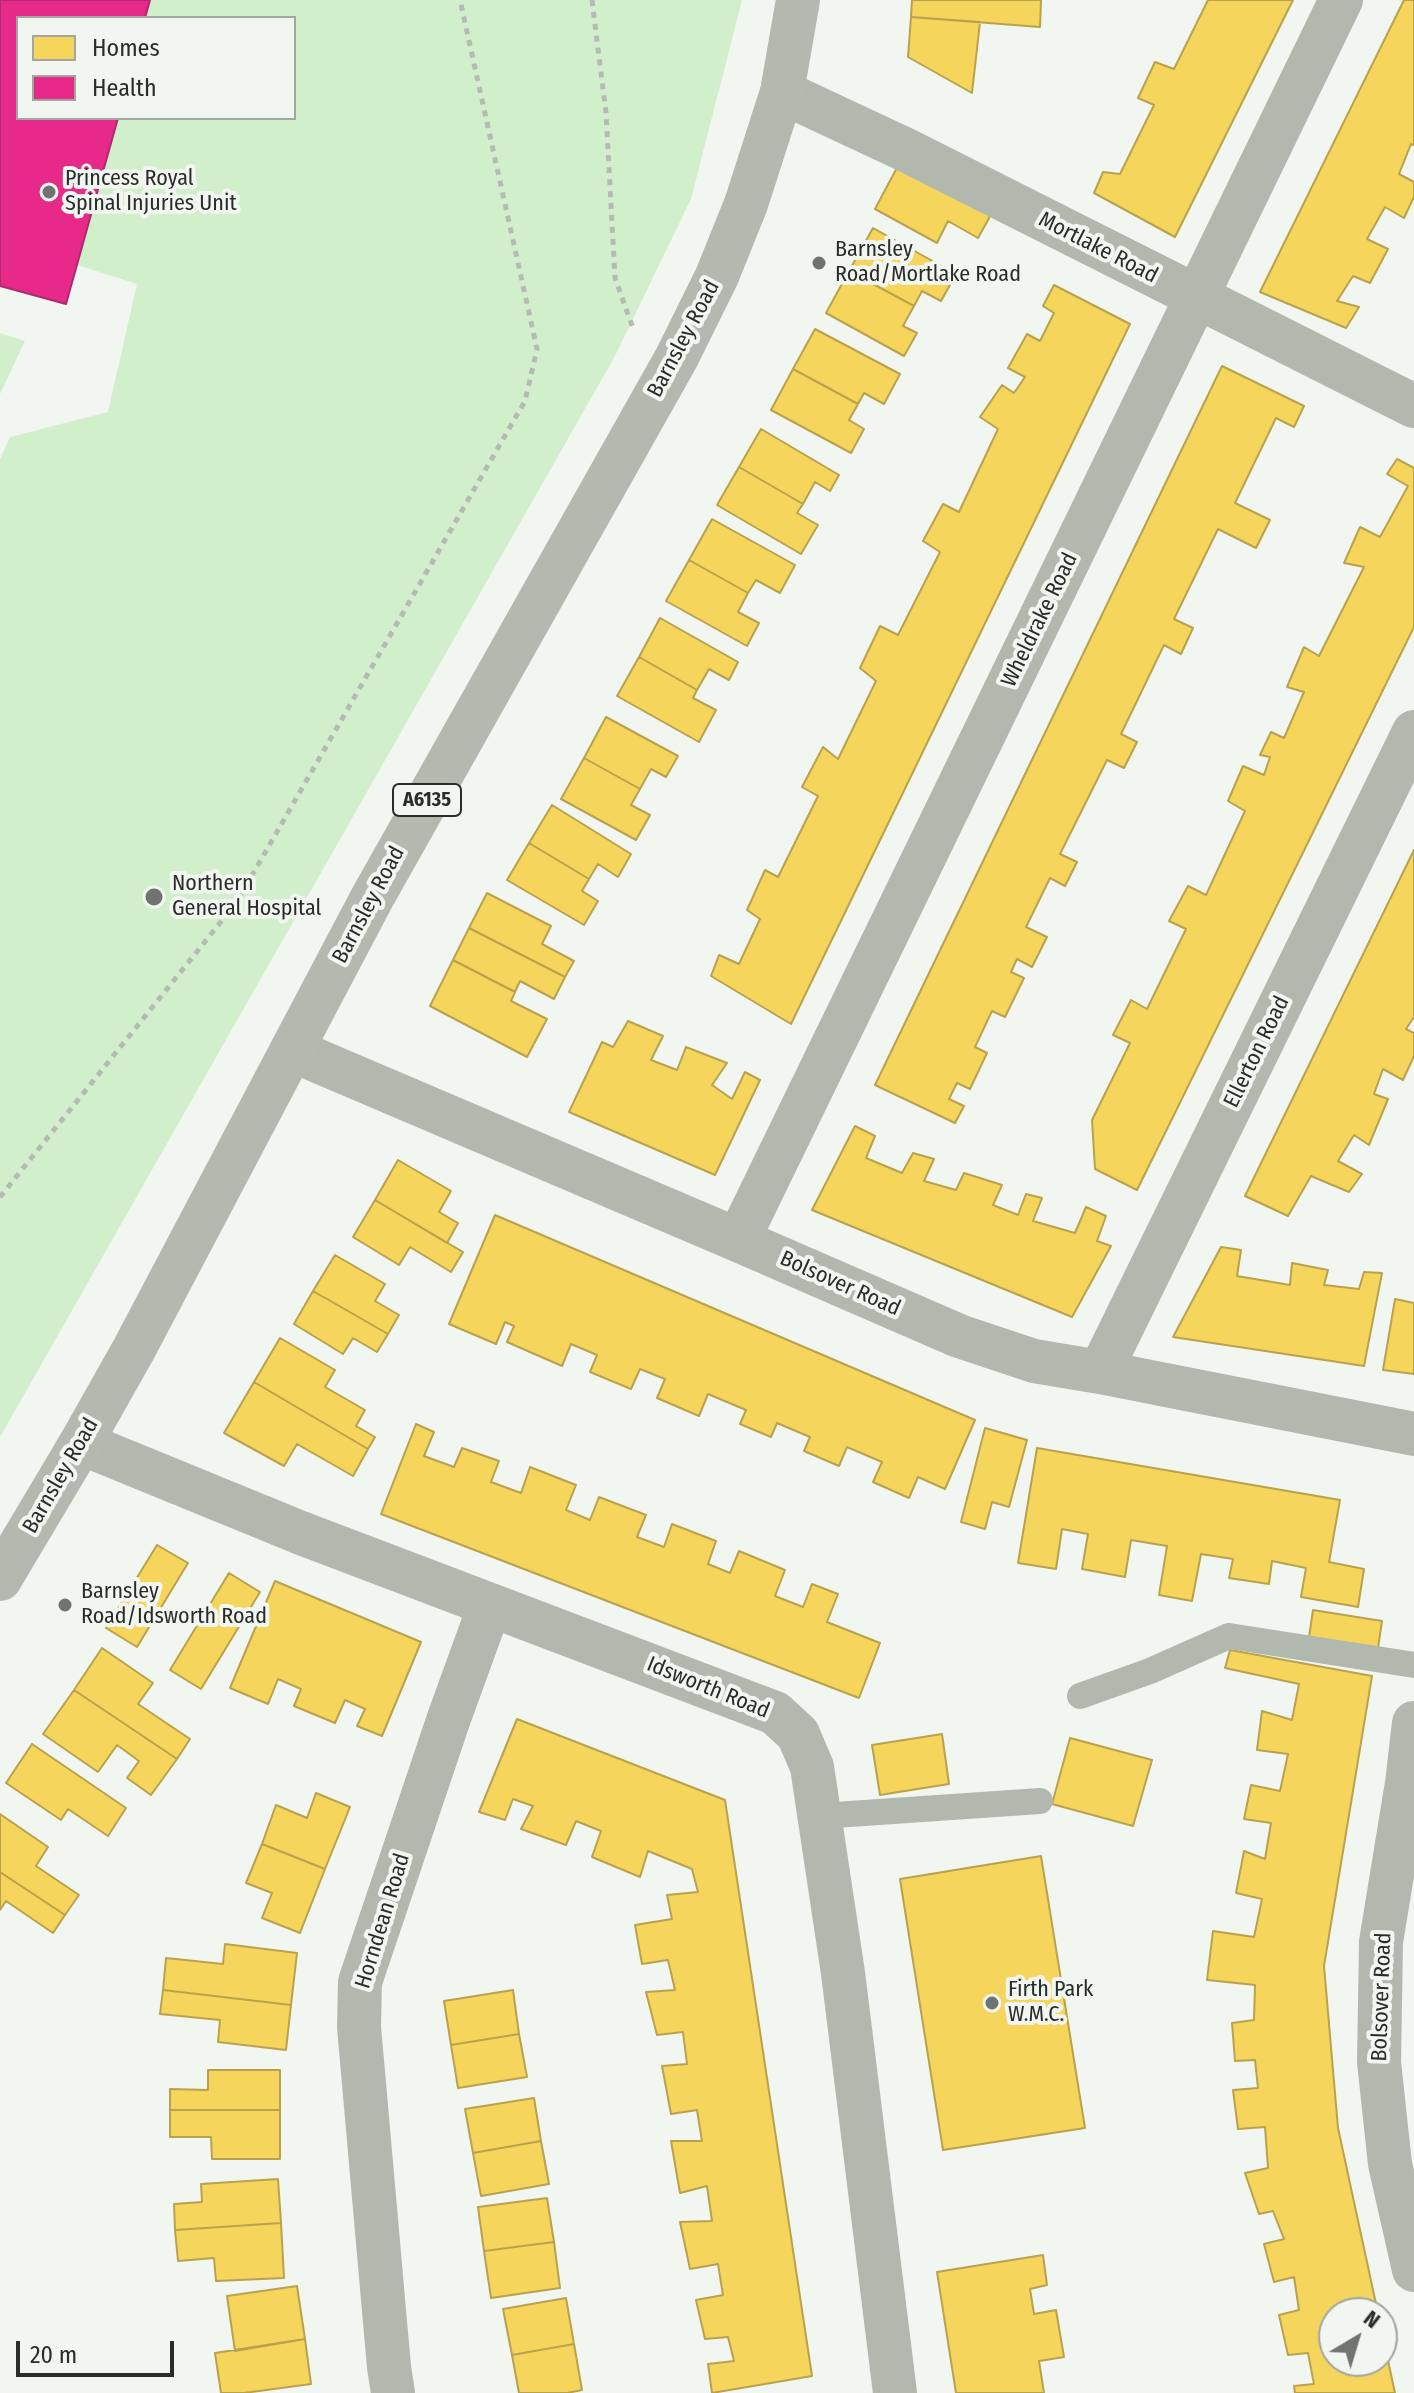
<!DOCTYPE html>
<html>
<head>
<meta charset="utf-8">
<style>
	body { margin:0 }
	#map { position:relative; width:1414px; height:2393px; overflow:hidden; background:#f2f6f1; font-family:"Fira Sans Condensed",sans-serif }
	canvas { display:block }
	.legend { position:absolute; left:16px; top:16px; width:280px; height:104px; box-sizing:border-box; background:#f1f7f0; border:2px solid #a1a6a0; margin:0; padding:10px 14px; list-style:none; font-size:24px; color:#2a2c29 }
	.legend li { display:flex; align-items:center; gap:16px; height:40px }
	.legend b { width:40px; border:2px solid #a1a6a0 }
	.north { position:absolute; left:1318px; top:2297px; width:80px; height:80px; box-sizing:border-box; background:#f1f7f0; border:2px solid #a1a6a0; border-radius:50%; rotate:38deg; font-size:22px; font-weight:700; line-height:32px; text-align:center; color:#2a2c29 }
	.north::after { content:''; display:block; margin:auto; width:28px; height:36px; background:#70736f; clip-path:polygon(50% 0,100% 100%,50% 72%,0 100%) }
	.scale { position:absolute; left:16px; top:2341px; width:158px; height:36px; box-sizing:border-box; border:4px solid #2a2c29; border-top:0; padding-left:10px; font-size:24px; line-height:28px; white-space:nowrap; color:#2a2c29; -webkit-text-stroke:6px #f1f7f0; paint-order:stroke }
</style>
</head>
<body>
<div id="map">
<canvas width="1414" height="2393"></canvas>
<ul class="legend">
<li><b style="height:22px;background:#f6d55c"></b>Homes</li>
<li><b style="height:22px;background:#e7298a"></b>Health</li>
</ul>
<div class="north">N</div>
<div class="scale">20 m</div>
</div>
<script>
const context = document.querySelector('canvas').getContext('2d');
context.lineJoin = 'round';
function fillPath(path, color) {
  context.fillStyle = color;
  context.fill(path, 'evenodd');
}
function poly(rows) {
  const path = new Path2D();
  for (const r of rows) {
    path.moveTo(r[0], r[1]);
    for (let i = 2; i < r.length; i += 2) path.lineTo(r[i], r[i + 1]);
  }
  return path;
}
function stroke(path, color, width, dash) {
  context.strokeStyle = color;
  context.lineWidth = width;
  context.lineCap = dash ? 'butt' : 'round';
  context.setLineDash(dash || []);
  context.stroke(path);
}
function write(font, color, halo, rows, align = 'center') {
  context.font = font + ' "Fira Sans Condensed",sans-serif';
  context.lineWidth = 8;
  context.setLineDash([]);
  context.textBaseline = 'middle';
  context.strokeStyle = halo;
  context.fillStyle = color;
  for (const [text, x, y, turn = 0] of rows) {
    context.save();
    context.translate(x, y);
    context.rotate((+turn || 0) * Math.PI / 180);
    context.textAlign = isNaN(turn) ? turn : align;
    if (halo) context.strokeText(text, 0, 0);
    context.fillText(text, 0, 0);
    context.restore();
  }
}
const green = poly([
	[150,0,742,0,691,199,615,356,0,1437,0,459,10,437,108,412,137,284,77,265,118,118,294,118,294,18,145,18],
	[0,333,25,341,0,394]
]);
const homes = poly([
	[912,0,1041,0,1040,27,911,17,912,0],
	[1208,0,1293,0,1175,237,1094,193,1103,172,1120,174,1154,105,1138,98,1155,62,1174,69,1208,0],
	[1404,0,1414,0,1414,145,1411,144,1399,174,1414,182,1414,197,1404,218,1385,207,1367,239,1388,249,1370,283,1353,276,1337,301,1359,307,1346,328,1260,292,1404,0],
	[911,17,980,22,972,93,908,57,911,17],
	[900,162,993,211,978,238,948,221,937,243,875,209,900,162],
	[873,228,956,274,941,301,922,291,914,306,849,271,873,228],
	[849,271,914,306,903,326,917,333,904,356,826,313,849,271],
	[1054,285,1130,324,791,1024,711,976,719,955,739,964,760,919,747,910,765,870,778,877,818,796,802,787,823,747,838,759,876,681,860,668,880,626,898,635,940,552,923,541,943,504,959,512,998,429,980,417,1002,385,1014,393,1025,377,1008,368,1027,334,1040,341,1054,313,1043,306,1054,285],
	[815,329,900,374,884,404,864,393,858,404,793,369,815,329],
	[1222,366,1304,406,1294,427,1276,418,1235,503,1270,520,1256,548,1218,529,1174,619,1193,628,1181,654,1164,645,1121,734,1137,742,1124,768,1107,760,1060,854,1077,862,1065,886,1050,878,1026,927,1047,937,1032,967,1017,959,1011,972,1024,978,1005,1017,992,1011,975,1047,987,1053,970,1089,957,1083,949,1099,964,1106,955,1123,875,1085,1222,366],
	[793,369,858,404,849,420,864,429,851,453,771,410,793,369],
	[761,429,839,475,830,491,815,482,803,504,739,467,761,429],
	[1397,459,1414,468,1414,627,1137,1190,1095,1169,1092,1120,1130,1043,1113,1035,1131,1000,1147,1009,1186,929,1169,921,1188,886,1206,895,1245,811,1228,801,1243,766,1264,775,1270,757,1260,755,1271,732,1284,738,1304,692,1287,687,1304,647,1319,656,1364,567,1344,563,1360,527,1380,537,1408,486,1387,474,1397,459],
	[739,467,803,504,797,513,818,525,801,554,717,505,739,467],
	[712,519,795,565,780,593,756,580,748,593,689,560,712,519],
	[689,560,748,593,738,612,759,623,747,646,666,601,689,560],
	[660,618,738,662,729,680,709,669,697,690,639,657,660,618],
	[639,657,697,690,693,698,716,710,699,742,617,696,639,657],
	[606,717,678,756,666,777,651,769,640,789,584,758,606,717],
	[584,758,640,789,631,805,650,815,636,840,561,799,584,758],
	[552,805,631,854,618,877,598,864,589,879,529,843,552,805],
	[529,843,589,879,582,891,598,901,584,925,507,880,529,843],
	[1414,850,1414,1017,1406,1029,1414,1033,1414,1056,1403,1080,1383,1069,1374,1094,1388,1099,1369,1145,1354,1135,1338,1161,1362,1174,1349,1192,1311,1176,1288,1216,1245,1196,1414,850],
	[487,893,551,926,542,944,574,961,565,977,469,928,487,893],
	[469,928,565,977,554,999,520,981,515,992,453,960,469,928],
	[453,960,515,992,511,1001,547,1019,527,1057,430,1006,453,960],
	[628,1021,663,1036,651,1060,677,1070,686,1047,727,1063,712,1085,732,1099,745,1072,760,1080,715,1175,569,1112,602,1042,613,1047,628,1021],
	[855,1126,875,1136,866,1158,902,1173,913,1153,934,1159,924,1181,956,1190,964,1173,1002,1185,993,1205,1018,1215,1026,1194,1042,1198,1033,1221,1075,1233,1086,1207,1106,1216,1097,1241,1111,1246,1072,1317,812,1210,855,1126],
	[398,1160,451,1191,439,1212,458,1223,447,1243,375,1200,398,1160],
	[375,1200,463,1252,451,1272,410,1247,399,1265,353,1237,375,1200],
	[495,1215,975,1420,945,1489,918,1477,909,1498,873,1482,882,1462,847,1447,839,1466,804,1451,810,1437,777,1423,771,1437,740,1424,746,1410,708,1394,699,1416,657,1398,665,1379,640,1369,631,1389,590,1372,597,1355,571,1344,562,1366,507,1342,514,1326,505,1322,496,1344,449,1324,495,1215],
	[1221,1247,1241,1250,1237,1276,1290,1285,1292,1263,1328,1270,1324,1285,1359,1289,1364,1272,1382,1273,1364,1366,1173,1337,1221,1247],
	[335,1255,385,1284,375,1301,399,1315,388,1334,313,1291,335,1255],
	[313,1291,388,1334,377,1352,353,1338,343,1354,294,1324,313,1291],
	[1395,1299,1414,1303,1414,1374,1383,1370,1395,1299],
	[280,1338,335,1370,325,1387,365,1410,356,1426,375,1437,368,1449,254,1382,280,1338],
	[254,1382,368,1449,353,1476,297,1444,284,1466,224,1433,254,1382],
	[416,1424,434,1432,424,1456,454,1467,462,1448,499,1461,491,1482,521,1493,530,1467,576,1485,566,1510,590,1520,599,1497,646,1515,637,1537,664,1547,672,1524,716,1541,708,1564,730,1573,739,1551,785,1570,775,1596,803,1607,812,1584,838,1594,827,1622,880,1643,859,1698,381,1514,416,1424],
	[985,1428,1027,1440,1009,1507,992,1502,985,1529,961,1522,985,1428],
	[1037,1448,1340,1500,1329,1562,1364,1569,1358,1607,1301,1597,1306,1568,1272,1561,1269,1584,1229,1578,1233,1559,1201,1554,1192,1601,1159,1595,1167,1546,1131,1540,1125,1577,1082,1569,1088,1534,1062,1529,1056,1569,1018,1563,1037,1448],
	[157,1545,188,1563,137,1647,106,1628,157,1545],
	[229,1573,260,1592,201,1689,170,1670,229,1573],
	[275,1581,421,1642,382,1736,357,1726,365,1709,345,1700,335,1723,294,1706,301,1689,278,1679,268,1704,230,1688,275,1581],
	[1313,1610,1382,1621,1378,1648,1309,1637,1313,1610],
	[102,1648,153,1683,138,1704,190,1739,177,1759,74,1690,102,1648],
	[1230,1650,1372,1676,1324,1966,1338,2128,1378,2313,1334,2313,1334,2361,1382,2361,1382,2333,1395,2393,1295,2393,1294,2386,1314,2384,1308,2353,1288,2355,1279,2315,1299,2310,1294,2277,1274,2282,1264,2244,1284,2239,1273,2211,1259,2214,1245,2173,1268,2168,1265,2127,1238,2129,1233,2090,1258,2088,1255,2060,1235,2061,1232,2023,1254,2020,1255,1985,1207,1980,1213,1931,1254,1937,1262,1899,1236,1893,1244,1851,1265,1859,1271,1823,1244,1819,1251,1785,1280,1791,1288,1754,1257,1750,1262,1711,1292,1720,1299,1684,1225,1668,1230,1650],
	[74,1690,177,1759,151,1795,127,1778,139,1761,117,1745,98,1772,43,1734,74,1690],
	[517,1719,725,1800,812,2376,712,2393,708,2364,734,2361,728,2337,705,2339,696,2300,723,2295,718,2264,690,2269,680,2222,712,2221,707,2186,680,2193,671,2141,702,2141,697,2110,671,2114,662,2066,687,2064,683,2032,657,2035,646,1992,675,1990,668,1960,642,1964,635,1925,672,1919,667,1895,698,1892,692,1869,648,1851,640,1877,592,1857,601,1831,576,1821,566,1845,521,1829,533,1806,513,1799,505,1820,479,1812,517,1719],
	[942,1734,949,1784,880,1795,872,1745,942,1734],
	[1070,1738,1152,1760,1133,1826,1052,1804,1070,1738],
	[32,1744,126,1808,108,1836,68,1809,61,1820,6,1783,32,1744],
	[316,1793,350,1807,325,1869,262,1844,276,1805,307,1818,316,1793],
	[0,1814,48,1847,36,1866,79,1895,65,1915,0,1872,0,1814],
	[262,1844,325,1869,300,1933,262,1918,272,1893,246,1883,262,1844],
	[1041,1856,1085,2128,943,2150,900,1879,1041,1856],
	[0,1872,65,1915,53,1933,6,1901,0,1910,0,1872],
	[225,1944,297,1953,291,2005,163,1990,166,1958,223,1964,225,1944],
	[163,1990,291,2005,286,2050,218,2042,220,2020,160,2014,163,1990],
	[513,1990,519,2034,451,2045,444,2001,513,1990],
	[519,2034,527,2077,458,2088,451,2045,519,2034],
	[208,2070,280,2070,280,2110,170,2110,170,2089,208,2090,208,2070],
	[534,2098,541,2141,473,2153,465,2109,534,2098],
	[170,2110,280,2110,280,2159,212,2159,211,2137,170,2137,170,2110],
	[541,2141,549,2184,481,2196,473,2153,541,2141],
	[278,2179,281,2223,175,2230,174,2204,202,2202,201,2184,278,2179],
	[547,2198,554,2242,484,2251,478,2207,547,2198],
	[281,2223,284,2278,216,2281,214,2258,178,2261,175,2230,281,2223],
	[554,2242,560,2288,491,2298,484,2251,554,2242],
	[1043,2255,1047,2285,1030,2289,1034,2314,1056,2310,1064,2357,1039,2361,1044,2393,956,2393,937,2272,1043,2255],
	[297,2286,305,2339,235,2351,227,2296,297,2286],
	[566,2298,574,2344,512,2355,503,2309,566,2298],
	[305,2339,311,2384,244,2393,221,2393,215,2353,305,2339],
	[574,2344,582,2390,567,2393,519,2393,512,2355,574,2344]
]);
const health = poly([
	[0,0,150,0,145,18,18,18,18,118,118,118,66,304,0,286,0,0]
]);
const path = poly([
	[592,0,606,113,615,278,634,331],
	[0,1197,236,903,525,401,537,349,460,0]
]);
const service = poly([
	[1080,1696,1150,1671,1229,1636,1414,1665],
	[820,1816,1040,1801]
]);
const minor = poly([
	[782,92,906,150,1414,406],
	[292,1050,738,1240,959,1336,1034,1361,1100,1372,1414,1434],
	[738,1240,1341,0],
	[1100,1372,1414,732],
	[81,1443,301,1533,775,1713,798,1734,812,1767,843,1973,895,2393],
	[1414,1723,1407,1783,1381,1942,1379,2062,1390,2164,1414,2270],
	[393,2393,389,2367,359,2027,360,1982,449,1718,490,1605]
]);
const primary = poly([
	[0,1579,81,1443,134,1349,372,898,677,357,717,276,746,204,782,92,798,0]
]);
const markers = [
	[49,192,8,"#70736f"],
	[819,263,8,"#70736f"],
	[154,897,10,"#70736f"],
	[65,1605,8,"#70736f"],
	[992,2003,8,"#70736f"]
];
const shields = [
	[427,800,68]
];
const shieldNames = [
	["A6135",427,800]
];
const poiNames = [
	["Princess Royal",65,179],
	["Spinal Injuries Unit",65,204],
	["Barnsley",835,250],
	["Road/Mortlake Road",835,275],
	["Northern",172,884],
	["General Hospital",172,909],
	["Barnsley",81,1592],
	["Road/Idsworth Road",81,1617],
	["Firth Park",1008,1990],
	["W.M.C.",1008,2015]
];
const streetNames = [
	["Mortlake Road",1098,248,27],
	["Barnsley Road",684,339,-62],
	["Wheldrake Road",1040,620,-64],
	["Barnsley Road",369,905,-62],
	["Ellerton Road",1257,1052,-64],
	["Bolsover Road",840,1284,24],
	["Barnsley Road",61,1476,-60],
	["Idsworth Road",708,1688,22],
	["Horndean Road",383,1921,-73],
	["Bolsover Road",1382,1997,-88]
];
fillPath(green, '#d2efcb');
fillPath(homes, '#f6d55c');
stroke(homes, '#b9a24d', 2);
fillPath(health, '#e7298a');
stroke(health, '#ae2a6d', 2);
stroke(path, '#b6bab4', 5, [6, 6]);
stroke(service, '#b1b9af', 26);
stroke(minor, '#b1b9af', 44);
stroke(primary, '#b2bab0', 44);
for (const [x, y, r, color] of markers) {
  const dot = new Path2D();
  dot.arc(x, y, r, 0, 2 * Math.PI);
  context.fillStyle = color;
  context.fill(dot);
  stroke(dot, '#f1f7f0', 3);
}
for (const [x, y, w] of shields) {
  const box = new Path2D();
  box.roundRect(x - w / 2, y - 16, w, 32, 6);
  context.fillStyle = '#f1f7f0';
  context.fill(box);
  stroke(box, '#2a2c29', 2);
}
write('bold 20px', '#2a2c29', null, shieldNames);
write('22px', '#2a2c29', '#f1f7f0', poiNames, 'left');
write('22px', '#2a2c29', '#f1f7f0', streetNames);
</script>
</body>
</html>
